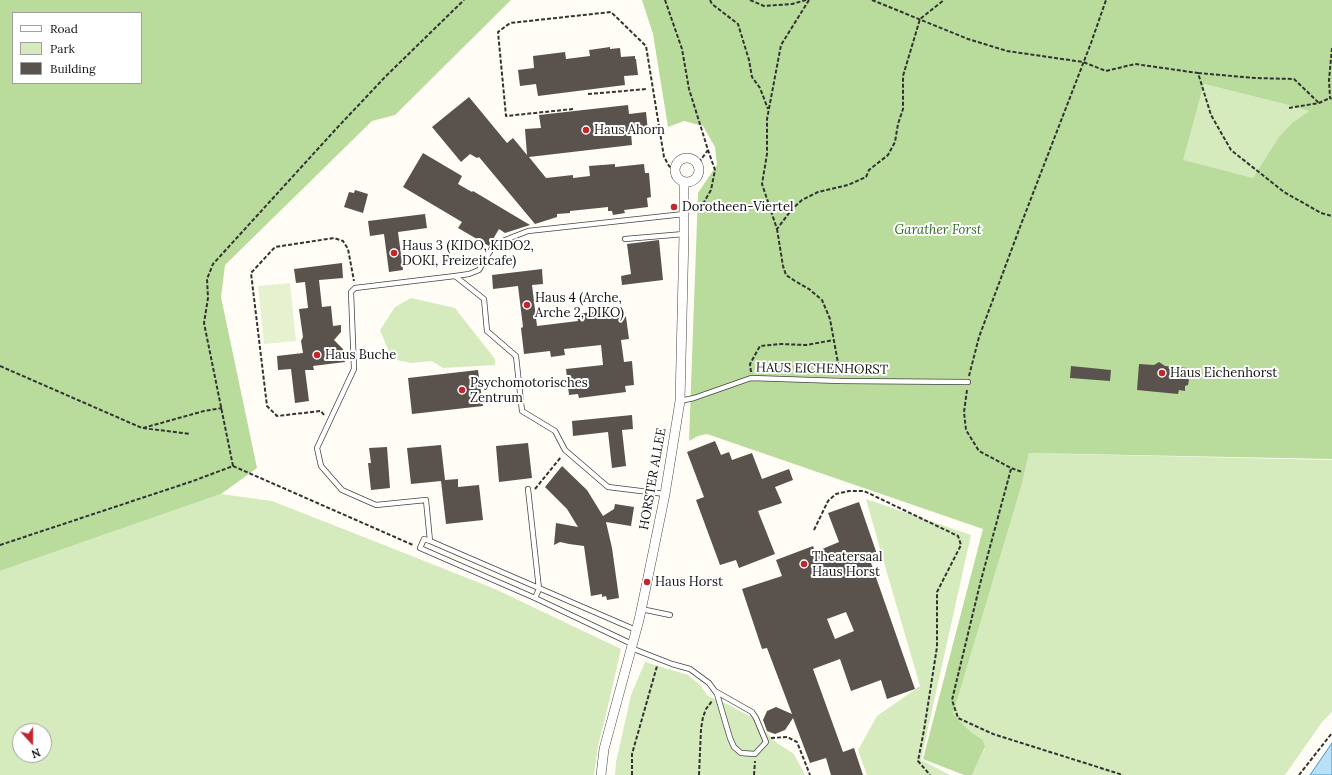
<!DOCTYPE html>
<html>
<head>
<meta charset="utf-8">
<style>
	body { margin:0 }
	#map { position:relative; width:1332px; height:775px; overflow:hidden; background:#fffdf5; font-family:Lora,serif }
	canvas { display:block }
	.legend { position:absolute; left:12px; top:12px; width:130px; height:72px; box-sizing:border-box; background:#fff; border:1px solid #a0a0a0; margin:0; padding:5px 7px; list-style:none; font-size:12px; color:#111 }
	.legend li { display:flex; align-items:center; gap:8px; height:20px }
	.legend b { width:20px; border:1px solid #a0a0a0 }
	.north { position:absolute; left:12px; top:723px; width:40px; height:40px; box-sizing:border-box; background:#fff; border:1px solid #a0a0a0; border-radius:50%; rotate:159deg; font-size:11px; font-weight:700; line-height:16px; text-align:center; color:#111 }
	.north::after { content:''; display:block; margin:auto; width:14px; height:18px; background:#c4262e; clip-path:polygon(50% 0,100% 100%,50% 72%,0 100%) }
</style>
</head>
<body>
<div id="map">
<canvas width="1332" height="775"></canvas>
<ul class="legend">
<li><b style="height:5px;background:#fff"></b>Road</li>
<li><b style="height:11px;background:#d5ebbd"></b>Park</li>
<li><b style="height:11px;background:#5a524d"></b>Building</li>
</ul>
<div class="north">N</div>
</div>
<script>
const context = document.querySelector('canvas').getContext('2d');
context.lineJoin = 'round';
function fillPath(path, color) {
  context.fillStyle = color;
  context.fill(path, 'evenodd');
}
function poly(rows) {
  const path = new Path2D();
  for (const r of rows) {
    if (r.length === 3) {
      path.moveTo(r[0] + r[2], r[1]);
      path.arc(r[0], r[1], r[2], 0, 2 * Math.PI);
      continue;
    }
    path.moveTo(r[0], r[1]);
    for (let i = 2; i < r.length; i += 2) path.lineTo(r[i], r[i + 1]);
  }
  return path;
}
function stroke(path, color, width, dash) {
  context.strokeStyle = color;
  context.lineWidth = width;
  context.lineCap = dash ? 'butt' : 'round';
  context.setLineDash(dash || []);
  context.stroke(path);
}
function write(font, color, halo, rows, align = 'center') {
  context.font = font + ' Lora,serif';
  context.lineWidth = 4;
  context.setLineDash([]);
  context.textBaseline = 'middle';
  context.strokeStyle = halo;
  context.fillStyle = color;
  for (const [text, x, y, turn = 0] of rows) {
    context.save();
    context.translate(x, y);
    context.rotate((+turn || 0) * Math.PI / 180);
    context.textAlign = isNaN(turn) ? turn : align;
    if (halo) context.strokeText(text, 0, 0);
    context.fillText(text, 0, 0);
    context.restore();
  }
}
const green = poly([
	[1204,84,1288,105,1309,111,1293,122,1253,178,1182,161],
	[411,298,455,308,495,359,495,365,443,368,432,361,411,363,392,359,380,330,395,307],
	[1029,453,1332,460,1332,712,1322,722,1285,775,972,775,985,748,983,740,971,732,953,714,1022,484],
	[221,494,272,501,379,543,495,589,621,649,605,719,598,746,594,775,0,775,0,571],
	[20,731,44,731,44,755,20,755],
	[866,499,971,535,921,760,950,775,867,775,858,750,877,716,920,686,883,559],
	[645,662,688,675,700,685,708,696,729,705,751,717,777,743,794,754,805,775,615,775,616,762,631,695]
]);
const forest = poly([
	[0,0,511,0,395,115,372,121,225,265,221,297,257,468,221,494,0,571],
	[13,13,141,13,141,83,13,83],
	[642,0,1332,0,1332,459,1029,453,1022,484,953,714,971,732,983,740,985,747,972,775,964,775,923,759,983,529,707,434,698,436,689,441,698,193,708,178,717,165,715,147,703,126,684,121,668,127,653,34],
	[1204,84,1288,105,1309,111,1293,122,1279,137,1253,178,1183,160]
]);
const pitch = poly([
	[290,283,296,341,264,344,258,286]
]);
const water = poly([
	[1332,743,1332,775,1310,775,1332,743]
]);
const building = poly([
	[610,47,610,49,620,48,621,57,635,56,635,59,636,59,638,75,624,76,625,85,538,96,536,84,520,86,518,70,534,68,533,56,565,52,566,59,590,56,589,50],
	[469,97,507,143,513,138,527,155,525,129,541,128,539,115,628,105,629,114,646,112,648,131,631,133,632,145,529,157,546,178,573,175,573,178,590,176,589,166,615,164,615,167,644,164,645,173,649,173,651,197,647,198,648,207,624,210,625,213,613,215,612,211,608,211,608,207,570,211,570,213,557,214,557,217,535,224,479,157,477,158,470,154,461,162,432,127],
	[423,153,462,176,458,184,472,192,473,191,530,225,505,233,499,229,489,246,458,228,462,222,403,187],
	[355,190,368,194,363,213,344,207,349,192,354,193],
	[425,214,427,228,398,232,403,270,389,272,384,234,370,236,368,221],
	[659,240,663,280,622,285,621,276,631,274,627,244],
	[342,263,343,278,319,280,322,307,331,306,333,326,341,325,341,332,334,340,343,349,345,362,313,366,314,370,305,370,309,401,295,403,291,369,278,370,277,356,303,353,301,341,303,337,299,309,308,308,305,282,296,283,294,269],
	[542,269,543,284,532,285,537,326,578,321,577,314,608,310,609,317,622,316,626,317,629,339,621,340,624,362,632,361,634,385,625,386,626,392,579,398,578,394,569,395,566,369,603,365,601,345,564,349,565,355,551,357,550,351,524,354,521,328,523,327,518,286,493,289,492,275],
	[1159,362,1165,366,1187,368,1186,377,1189,380,1188,385,1185,386,1185,391,1179,390,1178,394,1137,390,1139,364,1154,365],
	[1071,366,1111,370,1110,381,1070,378],
	[478,370,483,406,412,414,408,378],
	[632,415,633,429,622,430,626,466,612,468,608,432,573,436,572,421],
	[715,441,721,455,729,452,732,460,752,453,762,479,789,469,793,480,775,487,782,503,758,511,775,554,739,568,736,560,720,565,696,500,704,497,687,452],
	[528,443,532,478,499,482,496,446],
	[441,445,445,480,458,479,458,487,479,485,483,520,446,524,441,481,411,484,407,448],
	[387,447,390,488,371,490,368,463,371,463,369,448],
	[562,466,587,490,603,516,614,509,615,504,634,507,631,526,606,522,612,548,619,598,607,600,606,596,602,597,602,594,591,596,584,546,569,544,560,542,554,545,556,523,578,527,567,509,545,487],
	[859,502,879,560,871,563,915,689,887,699,881,680,851,691,840,659,813,669,843,752,854,748,863,775,831,775,826,758,810,763,793,718,785,730,775,734,767,731,763,720,767,711,776,707,792,714,767,648,762,649,742,589,782,576,776,560,813,546,815,552,839,542,828,513],
	[846,612,854,631,835,639,827,619]
]);
const path = poly([
	[665,0,682,49,689,89,708,150,697,165],
	[710,0,712,4,738,24,749,60,752,77,760,88,768,109],
	[750,0,764,6,792,4,806,0],
	[809,0,781,45,767,119,767,154,762,184,777,229,792,209,802,200,818,192,848,185,866,177,869,170,888,155,895,142,898,124,903,109,903,76,920,19,944,0],
	[872,0,968,39,1007,51,1083,62,1106,71,1135,64,1198,73,1211,115,1231,150,1284,192,1321,213,1332,216],
	[1332,48,1329,80,1330,98,1332,99],
	[1198,73,1255,78,1294,79,1319,103],
	[588,94,647,89],
	[1289,108,1319,103,1330,98],
	[573,109,506,116,498,32,510,23,611,12,646,46,664,157,669,166,674,170],
	[694,212,704,202,711,190,715,170,708,150],
	[777,229,783,266,786,275,795,281,809,289,822,300,830,319,840,374],
	[0,366,142,428,190,434],
	[751,372,750,364,760,346,781,344,806,345,834,340],
	[969,376,979,337,1020,227,1091,43,1106,0],
	[967,390,964,412,966,430,979,451,1011,468,1022,472],
	[324,415,321,411,277,416,267,406,251,273,275,247,334,238,343,241,348,249,354,281],
	[143,428,204,411,222,408],
	[233,466,204,323,208,298,207,279,213,264,336,129,386,76,464,0],
	[1011,469,980,584,952,700,958,718,993,734,1123,775],
	[535,489,561,457],
	[814,530,828,501,836,494,849,491,864,491,958,536,961,545,937,592,937,647,924,730,918,761,930,775],
	[0,545,193,481,233,466,413,545],
	[771,738,787,737,797,742,810,775],
	[632,775,632,754,657,666],
	[699,775,701,729,703,717,706,709,712,701],
	[754,775,755,761],
	[1299,775,1332,733]
]);
const lane = poly([
	[625,239,684,234],
	[455,276,469,274,479,270,487,256,495,244,528,231,684,214],
	[680,401,694,398,751,378,841,381,968,382],
	[528,489,539,589,535,598],
	[430,541,426,500,376,505,342,490,321,466,317,448,354,369,351,292,355,288,455,276,484,299,487,331,516,356,522,411,555,431,565,450,608,487,665,494],
	[641,609,670,615],
	[632,644,535,598,420,548,424,539,430,541,636,630],
	[631,648,672,664,690,669,709,683,717,694,730,738,734,747,741,753,755,754,766,742,756,718,752,712,715,691]
]);
const street = poly([
	[687,170,12],
	[601,775,604,749,639,620,647,582,665,494,680,401,684,234,684,182]
]);
const markers = [
	[586,130,4,"#c4262e"],
	[674,207,4,"#c4262e"],
	[394,253,4,"#c4262e"],
	[527,305,4,"#c4262e"],
	[317,355,4,"#c4262e"],
	[1162,373,4,"#c4262e"],
	[462,390,4,"#c4262e"],
	[804,564,4,"#c4262e"],
	[647,582,4,"#c4262e"]
];
const poiNames = [
	["Haus Ahorn",594,130],
	["Dorotheen-Viertel",682,207],
	["Haus 3 (KIDO, KIDO2,",402,246],
	["DOKI, Freizeitcafe)",402,261],
	["Haus 4 (Arche,",535,298],
	["Arche 2, DIKO)",535,313],
	["Haus Buche",325,355],
	["Haus Eichenhorst",1170,373],
	["Psychomotorisches",470,383],
	["Zentrum",470,398],
	["Theatersaal",812,557],
	["Haus Horst",812,572],
	["Haus Horst",655,582]
];
const parkNames = [
	["Garather Forst",938,230]
];
const streetNames = [
	["HAUS EICHENHORST",822,369,1],
	["HORSTER ALLEE",653,479,-80]
];
fillPath(green, '#d5ebbd');
fillPath(forest, '#b9dc9c');
fillPath(pitch, '#e6f2cf');
fillPath(water, '#b9e0f7');
stroke(water, '#3f96cf', 1);
fillPath(building, '#5a524d');
stroke(lane, '#444', 6);
stroke(street, '#444', 10);
stroke(path, '#333', 2, [4, 2]);
stroke(lane, '#fff', 4.5);
stroke(street, '#fff', 9);
for (const [x, y, r, color] of markers) {
  const dot = new Path2D();
  dot.arc(x, y, r, 0, 2 * Math.PI);
  context.fillStyle = color;
  context.fill(dot);
  stroke(dot, '#fff', 1.5);
}
write('13px', '#111', '#fff', poiNames, 'left');
write('italic 13px', '#2f6b1f', '#fff', parkNames);
write('13px', '#111', '#fff', streetNames);
</script>
</body>
</html>
